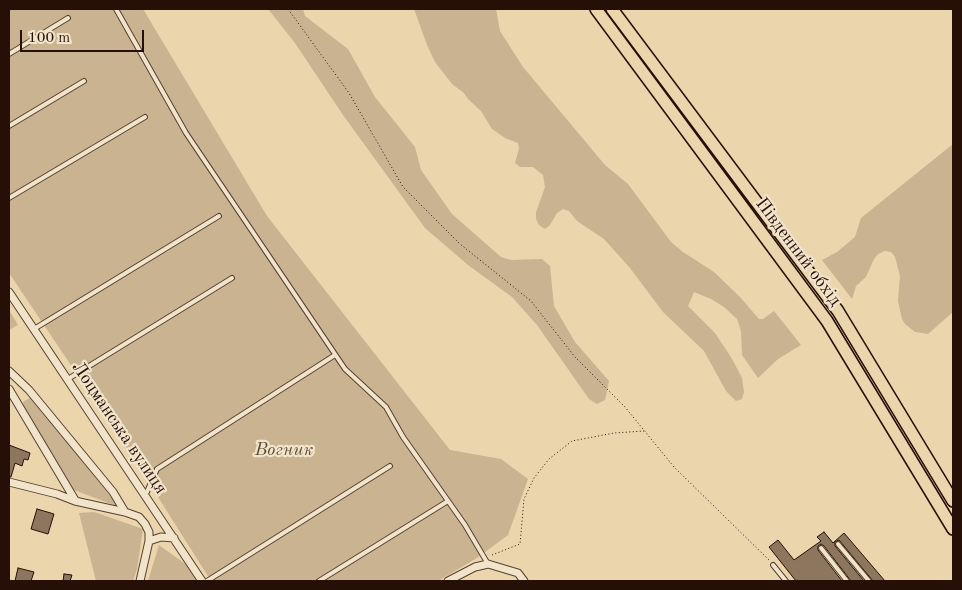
<!DOCTYPE html>
<html>
<head>
<meta charset="utf-8">
<style>
	body { margin:0 }
	#map { position:relative; width:962px; height:590px; overflow:hidden; background:#ead5ad; font-family:"Old Standard TT",serif }
	canvas { display:block }
	.frame { position:absolute; inset:0; border:10px solid #260f07; pointer-events:none }
	.scale { position:absolute; left:20px; top:30px; width:124px; height:22px; box-sizing:border-box; border:2px solid #260f07; border-top:0; padding-left:6px; font-size:15px; line-height:18px; white-space:nowrap; color:#260f07; -webkit-text-stroke:4px #f1e4ca; paint-order:stroke }
</style>
</head>
<body>
<div id="map">
<canvas width="962" height="590"></canvas>
<div class="frame"></div>
<div class="scale">100 m</div>
</div>
<script>
const context = document.querySelector('canvas').getContext('2d');
context.lineJoin = 'round';
function fillPath(path, color) {
  context.fillStyle = color;
  context.fill(path, 'evenodd');
}
function poly(rows) {
  const path = new Path2D();
  for (const r of rows) {
    path.moveTo(r[0], r[1]);
    for (let i = 2; i < r.length; i += 2) path.lineTo(r[i], r[i + 1]);
  }
  return path;
}
function stroke(path, color, width, dash) {
  context.strokeStyle = color;
  context.lineWidth = width;
  context.lineCap = dash ? 'butt' : 'round';
  context.setLineDash(dash || []);
  context.stroke(path);
}
function write(font, color, halo, rows, align = 'center') {
  context.font = font + ' "Old Standard TT",serif';
  context.lineWidth = 4.5;
  context.setLineDash([]);
  context.textBaseline = 'middle';
  context.strokeStyle = halo;
  context.fillStyle = color;
  for (const [text, x, y, turn = 0] of rows) {
    context.save();
    context.translate(x, y);
    context.rotate((+turn || 0) * Math.PI / 180);
    context.textAlign = isNaN(turn) ? turn : align;
    if (halo) context.strokeText(text, 0, 0);
    context.fillText(text, 0, 0);
    context.restore();
  }
}
const green = poly([
	[9,9,143,9,267,216,450,450,501,459,528,479,508,535,477,558,438,581,211,581,134,459,9,273],
	[268,9,303,9,305,16,348,49,375,97,415,147,421,170,452,214,501,257,511,260,542,259,550,266,554,306,575,342,609,381,605,400,597,404,589,399,537,325,512,297,468,265,425,228,343,115,295,43],
	[414,9,496,9,500,31,523,67,605,165,628,184,671,242,683,252,714,272,740,297,759,319,763,319,774,311,801,345,778,359,758,378,742,355,741,331,737,319,724,307,711,299,694,292,688,306,715,333,731,357,742,378,744,392,742,399,736,401,726,391,704,351,663,312,630,268,604,239,577,221,569,211,563,209,557,213,550,225,545,229,539,225,536,219,536,212,545,187,543,175,533,167,520,167,515,163,519,149,518,143,505,138,492,129,481,111,468,99,464,93,452,84,435,62,427,45],
	[953,144,953,312,928,334,915,332,905,324,902,319,898,301,900,276,895,257,891,252,885,251,878,254,874,259,866,277,856,286,852,299,822,260,837,252,855,237,861,218],
	[9,310,18,325,9,330],
	[31,397,119,507,74,490,24,409,23,402],
	[94,512,143,529,137,569,133,581,96,581,79,513],
	[159,545,188,566,198,581,148,581]
]);
const building = poly([
	[9,445,30,453,28,460,24,459,22,466,15,463,11,477,9,477,9,445],
	[37,509,54,514,48,534,31,529,37,509],
	[824,532,833,543,844,533,885,581,873,581,839,540,835,542,835,546,864,581,851,581,824,546,821,544,818,546,818,550,842,581,796,581,769,547,778,540,794,560,821,541,817,537,824,532],
	[18,568,34,572,31,581,15,581,18,568],
	[64,574,72,575,70,581,63,581,64,574]
]);
const path = poly([
	[288,9,349,93,403,187,460,244,531,301,575,357,625,407,674,467,769,560],
	[492,555,520,544,524,499,534,478,549,459,572,441,614,433,644,431]
]);
const service = poly([
	[116,9,186,133,345,369,386,407,403,437,465,525,488,564],
	[9,54,68,18],
	[9,126,84,81],
	[9,198,145,117],
	[34,329,219,216],
	[68,379,232,278],
	[146,494,157,469,335,355],
	[838,544,869,581],
	[821,548,847,581],
	[773,565,786,581],
	[207,581,390,466],
	[319,581,448,501]
]);
const minor = poly([
	[9,292,202,581],
	[9,371,29,390,113,492,125,512],
	[9,389,75,500],
	[9,482,57,494,75,501,125,512,139,517,145,524,149,532,149,541,140,581],
	[149,541,161,537,174,538],
	[448,581,475,567,488,564,518,573,524,581]
]);
const primary = poly([
	[596,9,827,321,953,529],
	[612,9,838,311,953,501]
]);
const streetNames = [
	["Південний обхід",798,252,53],
	["Лоцманська вулиця",119,428,56]
];
const parkNames = [
	["Вогник",284,450]
];
fillPath(green, '#c9b391');
fillPath(building, '#8c765d');
stroke(building, '#260f07', 1);
stroke(service, '#574030', 6);
stroke(minor, '#574030', 9);
stroke(primary, '#260f07', 14);
stroke(path, '#260f07', 1, [1, 2.5]);
stroke(service, '#f1e4ca', 4);
stroke(minor, '#f1e4ca', 7);
stroke(primary, '#ead5ad', 11);
write('18px', '#260f07', '#f1e4ca', streetNames);
write('italic 18px', '#5f4837', '#f1e4ca', parkNames);
</script>
</body>
</html>
